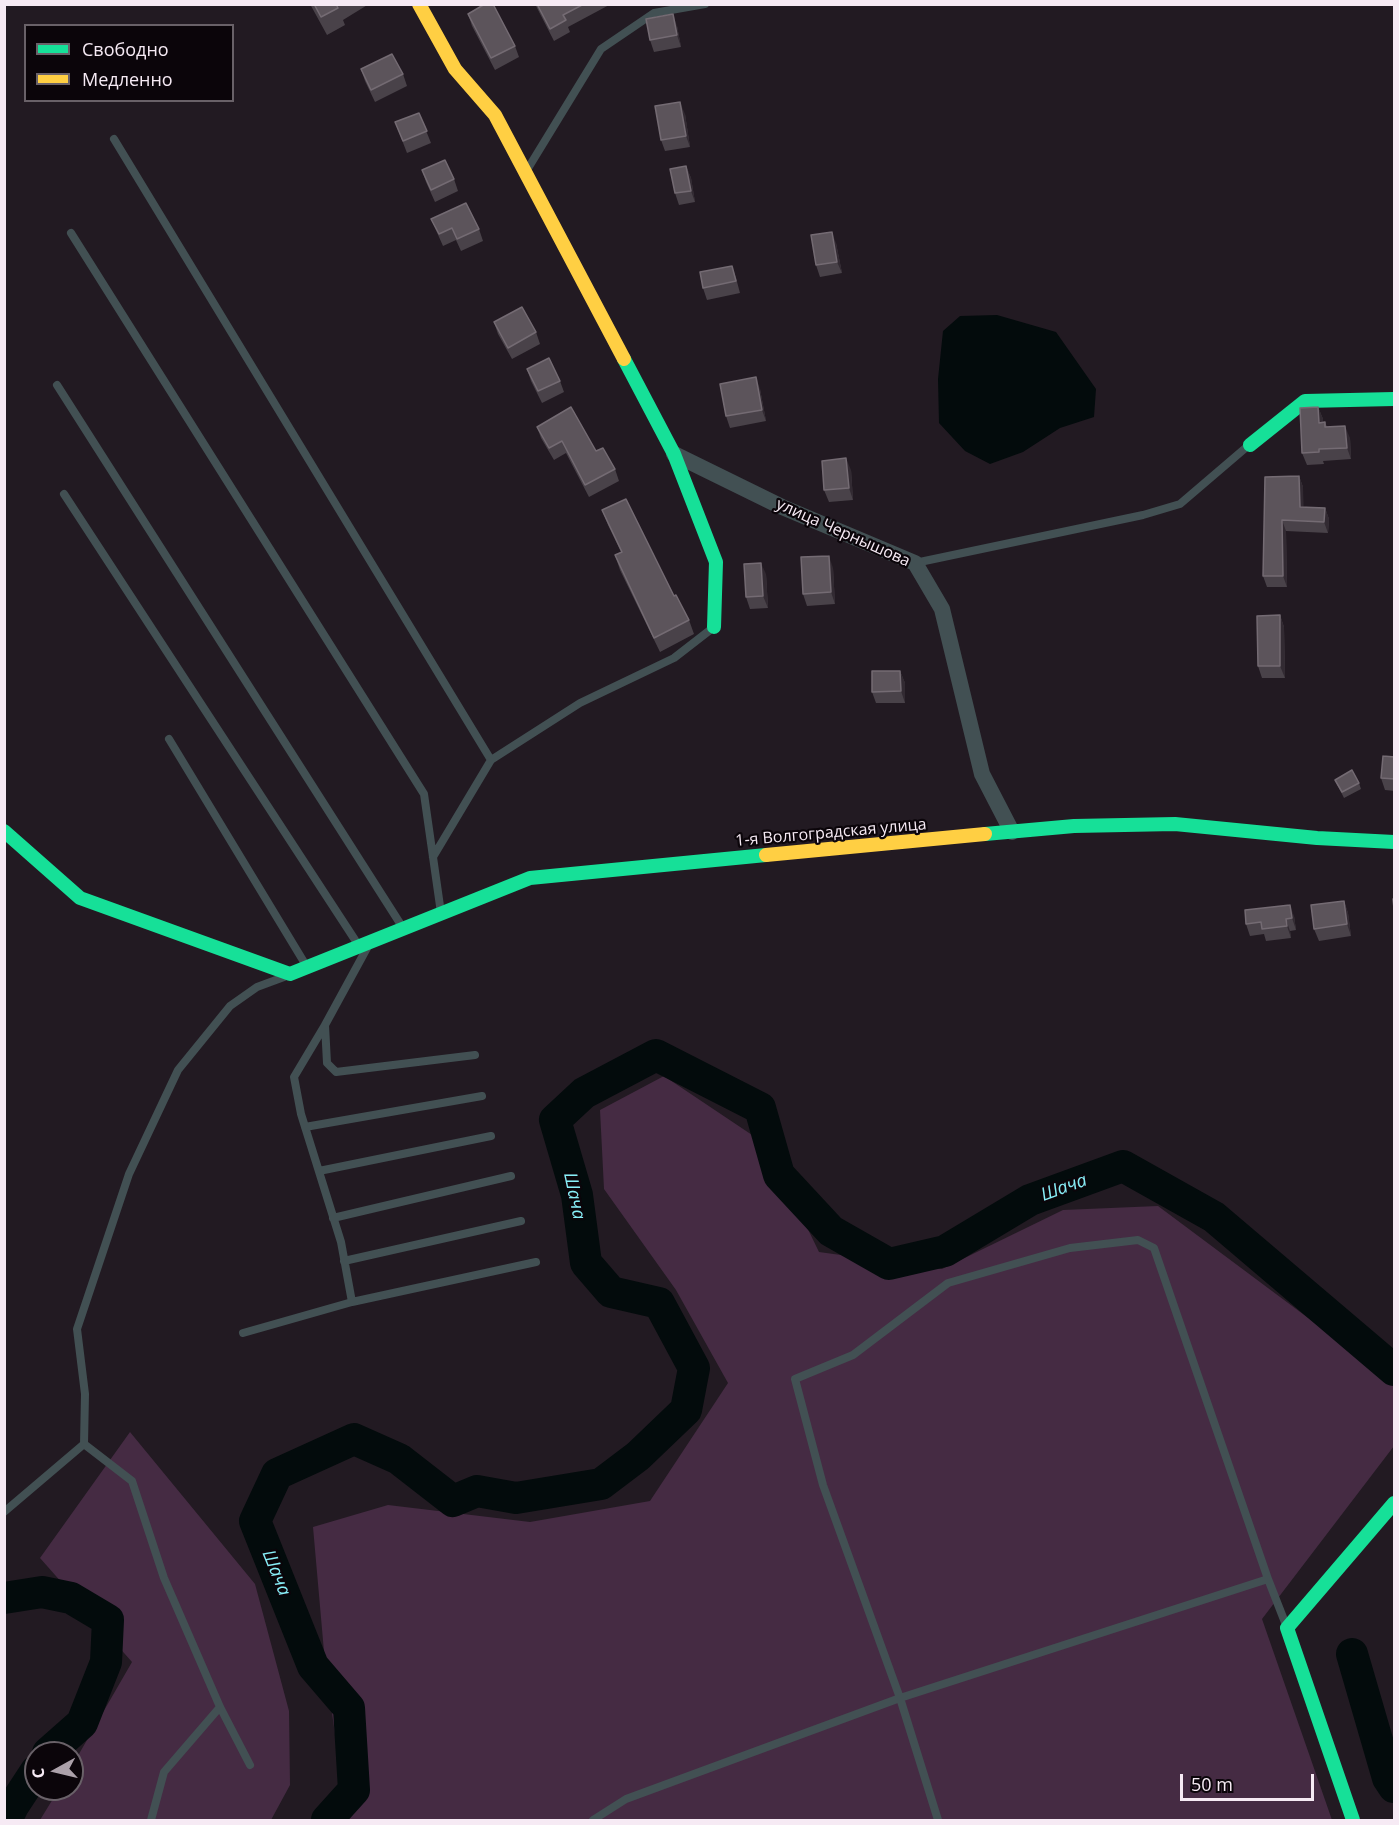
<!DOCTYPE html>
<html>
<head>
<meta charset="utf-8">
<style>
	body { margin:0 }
	#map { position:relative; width:1399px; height:1825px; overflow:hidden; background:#221a22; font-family:"Open Sans",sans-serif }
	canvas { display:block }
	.frame { position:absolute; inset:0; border:6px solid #f6eaf4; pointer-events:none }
	.legend { position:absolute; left:24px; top:24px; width:210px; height:78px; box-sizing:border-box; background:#0b050a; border:2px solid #696168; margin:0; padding:8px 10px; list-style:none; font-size:18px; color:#f6eaf4 }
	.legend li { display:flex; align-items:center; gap:12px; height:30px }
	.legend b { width:30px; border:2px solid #696168 }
	.north { position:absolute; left:24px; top:1741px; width:60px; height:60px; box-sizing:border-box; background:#0b050a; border:2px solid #696168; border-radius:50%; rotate:262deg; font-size:16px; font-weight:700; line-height:24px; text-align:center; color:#f6eaf4 }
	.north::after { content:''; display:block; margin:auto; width:21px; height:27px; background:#aca1aa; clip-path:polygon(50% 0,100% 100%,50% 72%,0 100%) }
	.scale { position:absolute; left:1180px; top:1774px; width:134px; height:27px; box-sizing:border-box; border:3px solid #f6eaf4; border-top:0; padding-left:8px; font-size:18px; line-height:21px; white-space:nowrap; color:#f6eaf4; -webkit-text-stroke:4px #0b050a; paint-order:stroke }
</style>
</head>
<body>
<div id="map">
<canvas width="1399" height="1825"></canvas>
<div class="frame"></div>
<ul class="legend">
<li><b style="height:8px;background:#16e098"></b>Свободно</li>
<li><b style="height:8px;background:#ffcf43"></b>Медленно</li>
</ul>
<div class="north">С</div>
<div class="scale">50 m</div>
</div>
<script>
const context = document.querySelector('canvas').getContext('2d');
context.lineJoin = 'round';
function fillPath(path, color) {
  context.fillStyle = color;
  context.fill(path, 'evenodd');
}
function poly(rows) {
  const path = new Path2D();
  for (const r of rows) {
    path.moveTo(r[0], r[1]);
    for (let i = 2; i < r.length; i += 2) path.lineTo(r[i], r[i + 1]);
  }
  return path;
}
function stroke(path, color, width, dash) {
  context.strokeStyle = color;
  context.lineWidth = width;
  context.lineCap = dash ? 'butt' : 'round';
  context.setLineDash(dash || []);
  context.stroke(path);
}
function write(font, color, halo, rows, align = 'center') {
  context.font = font + ' "Open Sans",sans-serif';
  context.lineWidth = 4.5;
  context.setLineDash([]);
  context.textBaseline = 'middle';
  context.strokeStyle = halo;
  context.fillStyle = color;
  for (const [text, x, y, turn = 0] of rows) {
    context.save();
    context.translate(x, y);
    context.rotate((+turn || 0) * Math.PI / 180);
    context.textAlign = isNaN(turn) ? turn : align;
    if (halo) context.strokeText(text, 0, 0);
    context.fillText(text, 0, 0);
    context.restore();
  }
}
const green = poly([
	[664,1076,767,1145,819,1252,942,1269,1063,1210,1158,1206,1394,1382,1394,1446,1262,1619,1332,1820,347,1820,325,1663,313,1527,388,1505,530,1522,650,1501,728,1383,676,1290,604,1189,600,1110],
	[130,1432,255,1584,289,1711,290,1785,271,1820,40,1820,59,1789,72,1789,72,1766,132,1662,40,1558]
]);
const water = poly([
	[997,315,1056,332,1096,389,1094,417,1060,428,1023,452,990,464,965,451,939,423,938,379,943,331,960,316]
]);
const river = poly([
	[4,1598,42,1592,71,1598,108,1620,106,1662,82,1723,48,1753],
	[1352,1654,1388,1778,1394,1787],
	[6,1820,13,1806,36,1771],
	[327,1820,354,1790,349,1708,313,1666,255,1521,277,1474,354,1439,399,1459,453,1501,477,1491,516,1498,601,1484,638,1456,686,1410,694,1368,659,1303,611,1292,586,1263,577,1195,555,1120,584,1093,656,1055,760,1108,779,1175,831,1231,889,1264,945,1251,1030,1200,1123,1166,1214,1217,1394,1370]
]);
const lane = poly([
	[114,139,491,760,433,857],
	[527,170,601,49,654,13,705,4],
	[71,233,424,794,441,913],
	[57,385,403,928],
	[64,494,359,946],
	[915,563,1143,515,1180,504,1249,445],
	[169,739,307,967],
	[491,760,580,703,674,658,714,627],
	[367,948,325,1025,327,1063,336,1072,475,1055],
	[325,1025,294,1077,301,1114,341,1242,352,1302],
	[305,1127,482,1096],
	[319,1171,491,1136],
	[333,1218,511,1176],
	[344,1261,521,1221],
	[243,1333,352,1302,536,1262],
	[84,1444,132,1481,164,1578,220,1707,250,1765],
	[4,1512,84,1444,85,1394,77,1329,129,1174,178,1070,230,1006,257,987,284,977],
	[151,1820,164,1772,220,1707],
	[593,1820,626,1799,900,1698,1268,1579,1286,1625],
	[938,1820,900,1698,823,1485,795,1379,853,1355,948,1283,1070,1248,1138,1240,1154,1248,1268,1579]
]);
const street = poly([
	[674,454,782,507,915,563,942,609,982,774,1012,832]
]);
const fast = poly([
	[624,359,674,454,716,562,714,627],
	[1250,445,1305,401,1394,399],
	[4,831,80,898,290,974,530,878,766,855],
	[985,834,1074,826,1175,824,1317,838,1394,842],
	[1353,1820,1287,1628,1394,1503]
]);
const slow = poly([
	[419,4,455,69,495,115,624,359],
	[766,855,985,834]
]);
const wall = poly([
	[310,4,369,4,343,20,345,25,327,35],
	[535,4,611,4,568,27,570,32,554,41],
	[468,14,515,46,519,57,495,70,472,26],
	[677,26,681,47,654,52,650,40],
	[361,69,403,74,407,86,375,102,365,81],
	[419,113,431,143,407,153,395,122],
	[685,114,690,147,665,151,661,140],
	[686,166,691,178,695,202,679,205,675,193],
	[422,170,454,179,458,191,435,202,426,182],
	[431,219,479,229,483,241,461,251,456,240,443,246],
	[836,243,842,273,820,277,816,265],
	[732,266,736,278,740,293,707,300,703,288],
	[494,322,536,332,540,344,512,359,498,334],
	[527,369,560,381,564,392,542,403,531,381],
	[760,389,766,421,730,428,726,416],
	[1318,407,1323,419,1323,422,1325,422,1327,427,1350,438,1351,459,1323,461,1324,464,1307,465,1302,453],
	[537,427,596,451,615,469,619,481,589,497,566,453,554,460,541,438],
	[851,470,853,500,829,502,824,490],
	[1299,476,1303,487,1303,507,1325,508,1329,519,1328,533,1286,531,1287,587,1267,587,1263,576,1265,477],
	[602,510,674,596,689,620,694,634,660,652,620,570,615,555,621,552,608,525],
	[833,568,835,604,807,606,803,594],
	[766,574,768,608,750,609,746,597],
	[1280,615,1284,627,1285,678,1262,678,1258,666],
	[900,671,905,683,905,703,876,703,872,692],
	[1395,757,1395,791,1385,790,1381,778],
	[1335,780,1359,783,1361,789,1344,798],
	[1344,901,1348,913,1351,936,1319,941,1314,929],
	[1294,916,1296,930,1290,931,1291,938,1266,941,1264,934,1250,936,1246,924]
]);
const shadedWall = poly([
	[673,14,677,26,681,47,677,35],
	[680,102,685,114,690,147,686,136],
	[686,166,691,178,695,202,691,191],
	[832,232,836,243,842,273,837,262],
	[756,377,760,389,766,421,762,410],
	[1318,407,1323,419,1323,434,1319,423],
	[1345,426,1350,438,1351,459,1347,448],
	[846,458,851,470,853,500,849,488],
	[1299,476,1303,487,1304,518,1300,507],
	[1325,508,1329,519,1328,533,1324,522],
	[1282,520,1286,531,1287,587,1283,576],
	[829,556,833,568,835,604,831,592],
	[761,563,766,574,768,608,763,596],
	[1280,615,1284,627,1285,678,1280,666],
	[900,671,905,683,905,703,901,691],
	[1344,901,1348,913,1351,936,1347,924],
	[1290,905,1294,916,1296,930,1292,918],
	[1286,919,1290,931,1291,938,1287,926]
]);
const building = poly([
	[314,4,336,4,338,8,321,17,314,4],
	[485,4,493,4,515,46,491,58,468,14,485,4],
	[537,4,584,4,563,15,566,20,550,29,537,4],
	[673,14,677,35,650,40,646,19,673,14],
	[392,54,403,74,371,90,361,69,392,54],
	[680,102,686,136,661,140,655,106,680,102],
	[419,113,427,131,403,141,395,122,419,113],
	[445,160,454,179,431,190,422,170,445,160],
	[686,166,691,191,675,193,670,169,686,166],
	[466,203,479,229,457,239,452,228,439,234,431,219,466,203],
	[832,232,837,262,816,265,811,235,832,232],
	[732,266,736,281,703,288,700,272,732,266],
	[522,307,536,332,508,348,494,322,522,307],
	[549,358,560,381,538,391,527,369,549,358],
	[756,377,762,410,726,416,720,384,756,377],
	[571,407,596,451,603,448,615,469,585,485,562,441,549,448,537,427,571,407],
	[1318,407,1319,423,1325,422,1325,427,1345,426,1347,448,1319,449,1319,452,1302,453,1300,408,1318,407],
	[846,458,849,488,824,490,822,461,846,458],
	[1299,476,1300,507,1325,508,1324,522,1282,520,1283,576,1263,576,1265,477,1299,476],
	[626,499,674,596,676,595,689,620,654,638,615,555,622,552,602,510,626,499],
	[829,556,831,592,803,594,801,557,829,556],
	[761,563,763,596,746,597,744,564,761,563],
	[1280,615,1280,666,1258,666,1257,616,1280,615],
	[872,671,900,671,901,691,872,692,872,671],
	[1383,756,1395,757,1395,779,1381,778,1383,756],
	[1352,770,1359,783,1342,792,1335,780,1352,770],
	[1393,899,1395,899,1395,918,1393,899],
	[1344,901,1347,924,1314,929,1311,905,1344,901],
	[1290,905,1292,918,1286,919,1287,926,1262,929,1261,922,1246,924,1245,910,1290,905]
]);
const streetNames = [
	["улица Чернышова",843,533,24],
	["1-я Волгоградская улица",831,833,-5]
];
const waterNames = [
	["Шача",1064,1188,-20],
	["Шача",574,1196,78],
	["Шача",276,1573,68]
];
fillPath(green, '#452b43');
fillPath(water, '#030b0c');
stroke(river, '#030b0c', 32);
stroke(lane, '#425053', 8);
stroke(street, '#425053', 16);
stroke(fast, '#16e098', 14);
stroke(slow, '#ffcf43', 14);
fillPath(wall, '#494249');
fillPath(shadedWall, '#322a32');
fillPath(building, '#5c545b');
stroke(building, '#746b73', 1.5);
write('16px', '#f6eaf4', '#0b050a', streetNames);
write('italic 18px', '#88eff8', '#0b050a', waterNames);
</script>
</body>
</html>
